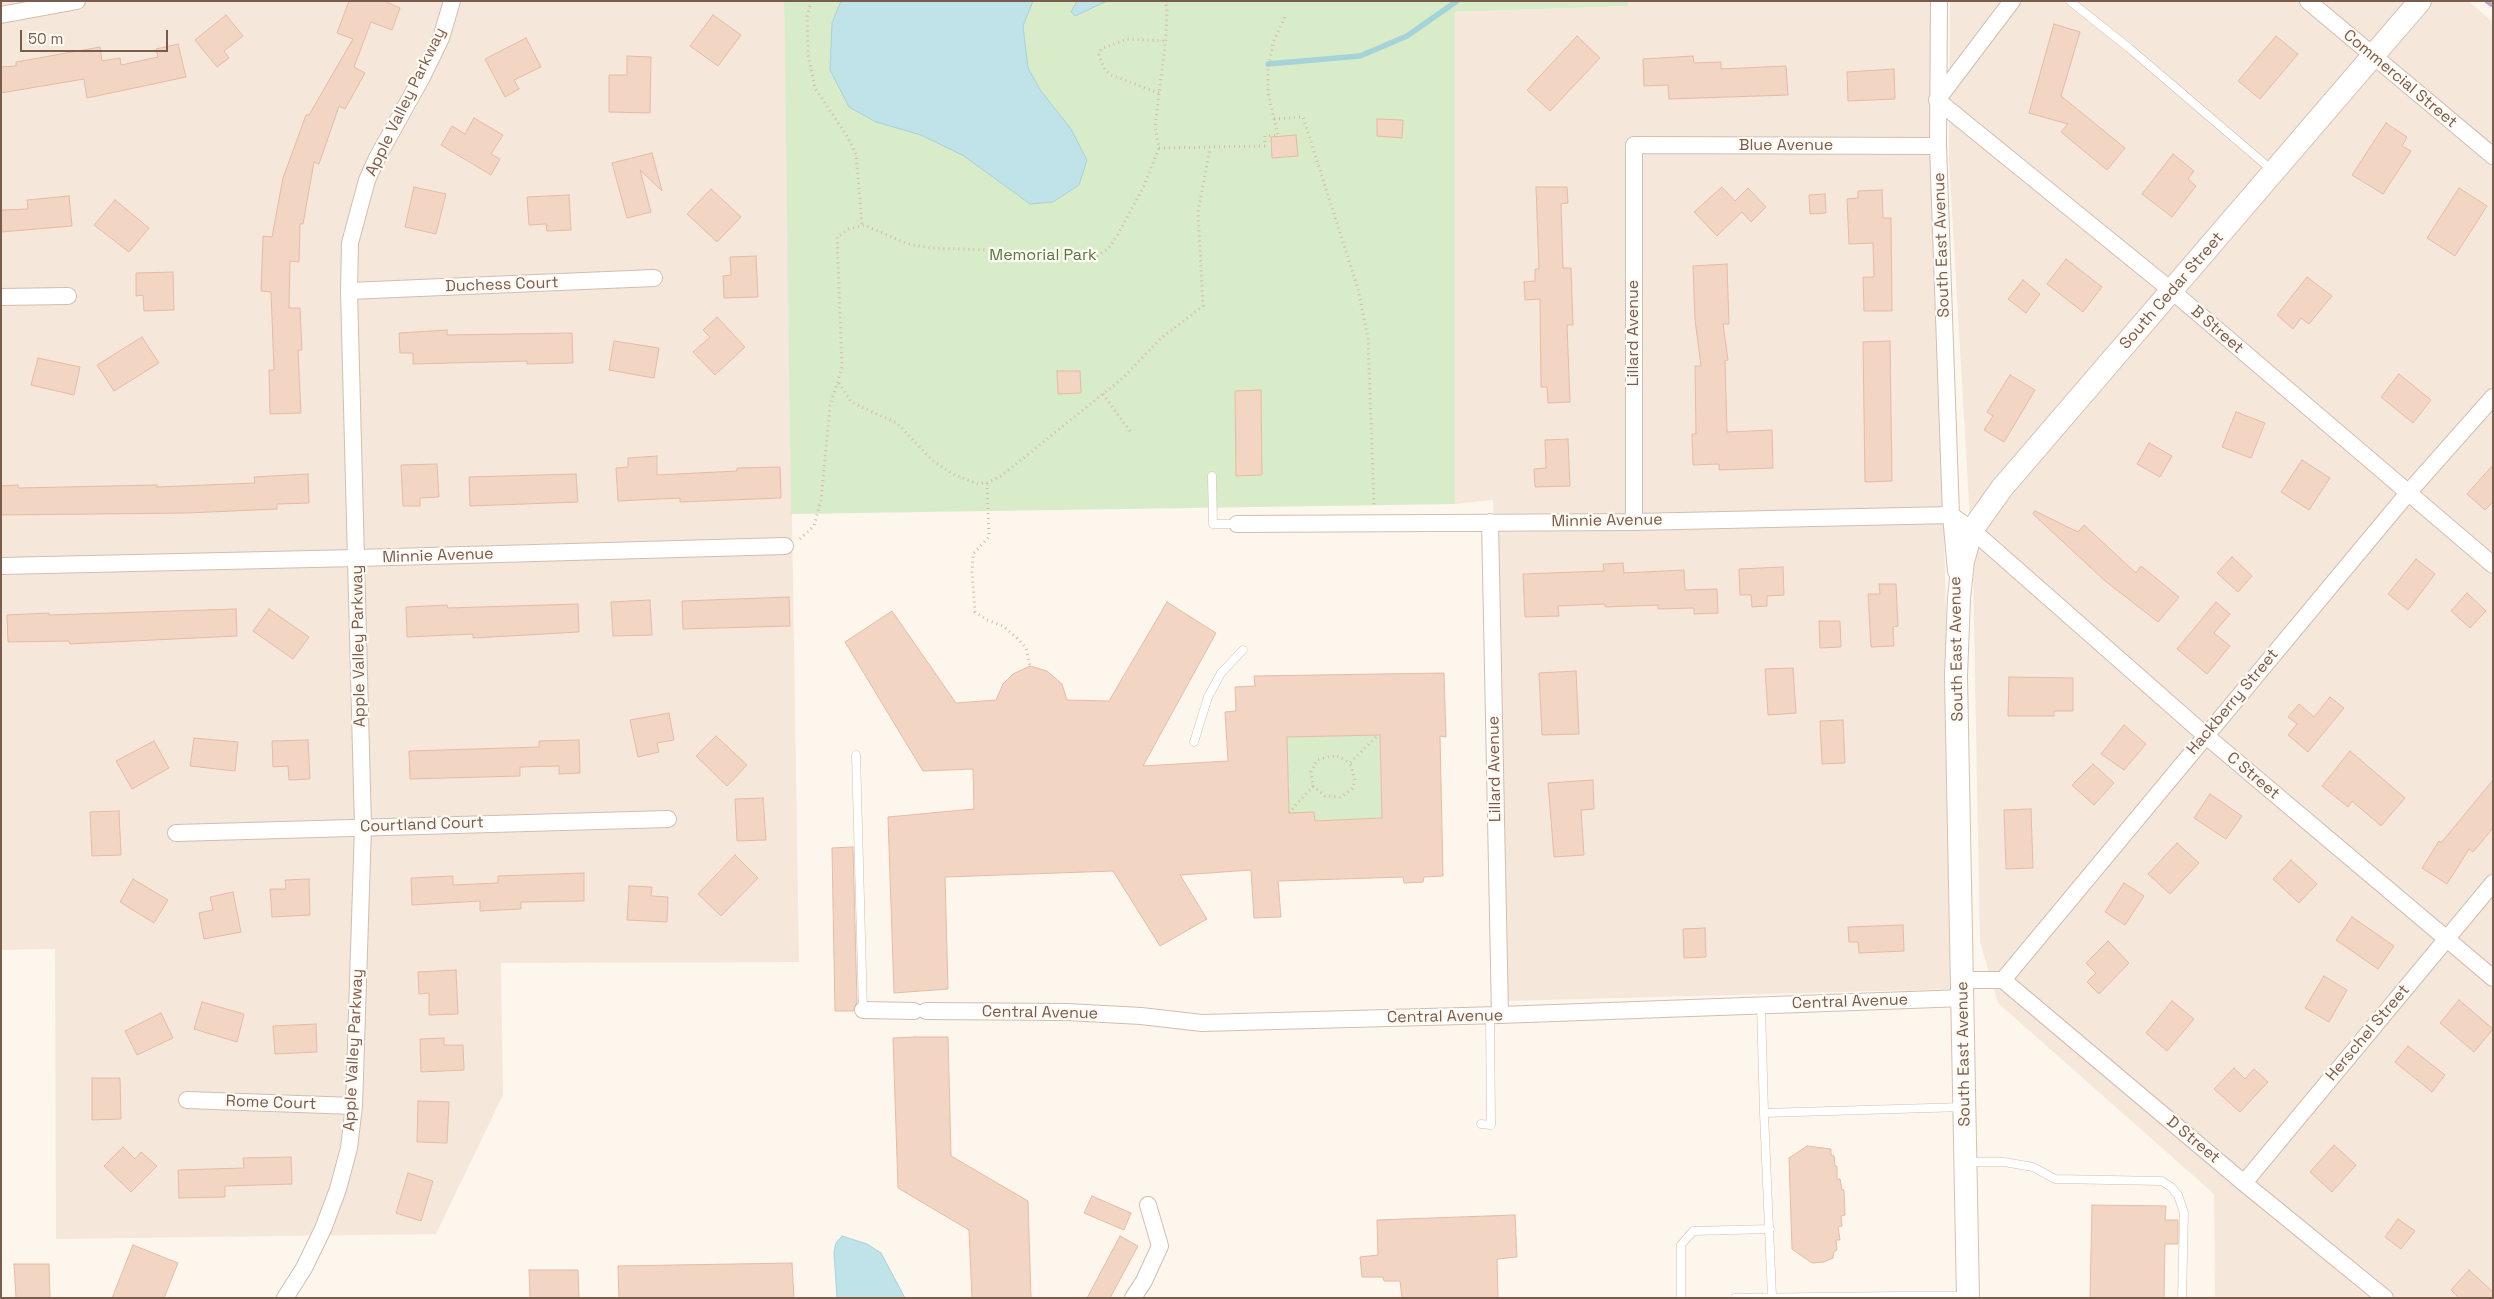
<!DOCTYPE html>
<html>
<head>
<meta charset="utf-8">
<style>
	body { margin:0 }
	#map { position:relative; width:2494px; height:1299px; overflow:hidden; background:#fdf6ec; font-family:"Space Grotesk",sans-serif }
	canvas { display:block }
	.frame { position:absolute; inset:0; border:2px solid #7a5c4d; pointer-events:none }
	.scale { position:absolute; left:20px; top:30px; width:148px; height:22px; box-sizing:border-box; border:2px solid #7a5c4d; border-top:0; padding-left:6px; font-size:15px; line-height:18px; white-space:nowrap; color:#7a5c4d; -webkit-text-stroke:4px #fffaf3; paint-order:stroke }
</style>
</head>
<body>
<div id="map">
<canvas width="2494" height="1299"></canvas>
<div class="frame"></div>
<div class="scale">50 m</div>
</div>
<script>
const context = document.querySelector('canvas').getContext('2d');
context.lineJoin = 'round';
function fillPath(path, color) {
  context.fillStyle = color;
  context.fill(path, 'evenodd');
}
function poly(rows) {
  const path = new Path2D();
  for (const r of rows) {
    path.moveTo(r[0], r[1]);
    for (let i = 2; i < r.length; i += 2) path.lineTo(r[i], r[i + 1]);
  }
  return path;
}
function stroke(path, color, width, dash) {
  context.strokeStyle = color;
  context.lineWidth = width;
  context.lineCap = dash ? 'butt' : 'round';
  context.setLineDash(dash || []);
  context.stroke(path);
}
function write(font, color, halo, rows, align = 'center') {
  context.font = font + ' "Space Grotesk",sans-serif';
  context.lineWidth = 4.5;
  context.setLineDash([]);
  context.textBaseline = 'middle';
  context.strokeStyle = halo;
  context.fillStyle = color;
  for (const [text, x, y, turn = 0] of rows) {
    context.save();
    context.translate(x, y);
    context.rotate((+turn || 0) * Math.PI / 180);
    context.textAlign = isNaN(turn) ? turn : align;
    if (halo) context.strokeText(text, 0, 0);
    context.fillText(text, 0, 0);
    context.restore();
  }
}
const residential = poly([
	[1,1,784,1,799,962,501,963,503,1095,436,1234,56,1239,55,949,1,950],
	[1628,1,1930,1,1956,989,1508,1001,1493,500,1455,504,1455,12,1627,6],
	[1950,1,2468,1,2493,22,2493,1298,2215,1298,2214,1194,1998,1003,1980,942,1973,573,1949,160]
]);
const green = poly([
	[784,1,1628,1,1628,6,1455,12,1455,504,791,514],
	[1380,735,1382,818,1315,821,1289,813,1287,737]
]);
const water = poly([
	[841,1,1033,1,1023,26,1028,68,1041,91,1071,129,1087,160,1079,185,1053,202,1030,204,964,156,921,135,876,122,849,107,830,70,832,23,841,1],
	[1077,1,1107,1,1075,16,1071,12,1077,1],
	[842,1236,867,1244,881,1253,905,1298,837,1298,834,1252,836,1243,842,1236]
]);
const stream = poly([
	[1268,64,1360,56,1407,36,1457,1]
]);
const building = poly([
	[349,1,384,1,400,8,392,30,371,22,354,67,365,73,345,109,339,106,319,164,314,162,303,224,300,224,299,262,290,261,289,308,300,308,302,350,298,350,301,413,270,414,269,370,274,370,271,292,261,291,263,236,272,237,283,178,306,115,309,115,353,39,337,33,349,1],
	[226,15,243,36,224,51,229,58,217,67,195,40,226,15],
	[713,15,741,35,718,66,690,46,713,15],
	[2054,24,2080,32,2061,96,2125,148,2107,170,2061,132,2068,124,2029,113,2054,24],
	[1577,36,1600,58,1550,111,1527,90,1577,36],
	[2276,36,2298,54,2260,99,2238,81,2276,36],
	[526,38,541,67,514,80,519,89,505,97,485,59,526,38],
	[178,44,186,77,87,98,84,79,1,93,1,67,16,66,16,62,100,47,102,61,120,58,121,65,158,57,156,49,178,44],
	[627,56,651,57,650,113,609,112,609,75,627,75,627,56],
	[1693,56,1694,63,1721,62,1721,69,1786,66,1788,95,1669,99,1668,85,1644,86,1643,59,1693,56],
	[1894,69,1895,99,1848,101,1847,72,1894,69],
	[474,118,503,135,491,154,500,159,491,175,441,145,452,126,465,134,474,118],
	[1377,119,1403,120,1402,138,1377,136,1377,119],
	[2386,123,2407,137,2402,146,2411,151,2383,194,2352,175,2386,123],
	[1296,135,1298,156,1272,158,1271,137,1296,135],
	[652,153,662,191,640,170,651,212,627,218,612,163,652,153],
	[2173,154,2194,171,2188,179,2196,186,2172,217,2142,194,2173,154],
	[414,187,446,194,436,234,405,227,414,187],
	[1536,187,1567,187,1568,203,1561,204,1563,268,1571,268,1573,325,1567,325,1570,402,1548,403,1547,387,1541,387,1540,299,1525,300,1524,282,1535,281,1535,269,1539,269,1536,187],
	[1722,187,1735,201,1748,188,1766,207,1751,222,1742,212,1717,236,1694,212,1722,187],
	[2459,188,2487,206,2455,256,2427,238,2459,188],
	[711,189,741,217,717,242,687,214,711,189],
	[1882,190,1883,218,1891,218,1892,311,1864,311,1863,277,1874,277,1873,243,1849,244,1847,199,1858,198,1858,191,1882,190],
	[1825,194,1826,213,1810,214,1809,195,1825,194],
	[569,195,571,230,547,231,546,224,529,225,527,197,569,195],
	[69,196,72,226,1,232,1,210,28,209,27,200,69,196],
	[115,200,149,228,129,252,94,225,115,200],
	[756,256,758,297,724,298,723,276,731,275,730,257,756,256],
	[2066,259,2102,287,2083,312,2047,284,2066,259],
	[1727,264,1729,324,1723,324,1728,360,1725,361,1727,432,1772,430,1773,468,1719,470,1719,464,1693,465,1692,434,1696,434,1695,366,1701,366,1695,320,1693,266,1727,264],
	[173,272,174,310,144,311,143,295,136,296,136,273,173,272],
	[2307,277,2332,296,2309,324,2301,318,2293,329,2277,315,2307,277],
	[2023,280,2040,294,2026,313,2008,299,2023,280],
	[717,317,745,347,715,375,693,352,710,337,703,330,717,317],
	[447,330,447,335,572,333,573,363,527,364,527,361,413,364,413,353,400,353,399,333,447,330],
	[142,337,159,363,114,391,97,365,142,337],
	[614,341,659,348,654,378,609,370,614,341],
	[1890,341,1892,481,1865,482,1863,342,1890,341],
	[38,358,80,367,74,395,31,385,38,358],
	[1057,371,1080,371,1081,393,1058,394,1057,371],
	[2399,374,2431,400,2413,423,2381,397,2399,374],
	[2010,375,2035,390,2004,442,1984,430,1993,416,1987,412,2010,375],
	[1261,390,1262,475,1236,476,1235,391,1261,390],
	[2236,412,2265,423,2251,458,2222,447,2236,412],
	[1568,439,1570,486,1535,487,1534,469,1546,468,1545,440,1568,439],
	[2149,443,2172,456,2160,477,2137,464,2149,443],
	[657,456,657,475,737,471,737,468,780,467,781,498,680,502,680,498,618,501,616,468,628,467,628,458,657,456],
	[2302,460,2330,478,2309,510,2281,492,2302,460],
	[437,464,439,497,420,498,420,506,403,506,401,465,437,464],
	[2493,465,2493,502,2485,510,2467,494,2493,465],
	[308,474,309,503,277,504,277,509,187,513,1,515,1,486,18,485,18,488,157,485,157,487,255,483,254,477,308,474],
	[576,474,578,502,470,506,469,477,576,474],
	[2035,511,2078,532,2084,525,2136,573,2141,566,2179,597,2158,622,2104,580,2033,514,2035,511],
	[2232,557,2252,576,2238,592,2217,573,2232,557],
	[2416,559,2435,574,2408,610,2388,594,2416,559],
	[1623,563,1624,573,1684,570,1685,590,1717,589,1718,613,1694,614,1694,608,1658,609,1658,605,1605,607,1605,604,1558,606,1559,616,1525,617,1523,574,1604,571,1603,564,1623,563],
	[1783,567,1784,595,1767,596,1767,606,1752,607,1751,595,1740,595,1739,569,1783,567],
	[1879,584,1896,584,1898,626,1893,627,1894,646,1871,647,1868,594,1880,594,1879,584],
	[2467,593,2486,611,2470,628,2451,611,2467,593],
	[789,597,790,626,683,629,682,601,789,597],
	[650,600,652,635,613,636,611,602,650,600],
	[1167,602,1216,633,1143,766,1228,761,1225,712,1236,711,1235,687,1255,686,1254,676,1444,673,1446,737,1440,736,1443,876,1424,877,1423,882,1404,883,1403,877,1278,881,1281,917,1254,918,1251,870,1180,875,1207,919,1160,946,1113,871,945,877,948,989,894,993,888,817,974,809,973,769,923,771,845,642,892,611,956,703,996,700,1003,684,1013,674,1030,666,1047,671,1062,684,1067,700,1109,701,1167,602],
	[1380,735,1382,818,1315,821,1314,812,1289,813,1287,737,1380,735],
	[2216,602,2230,614,2214,633,2230,646,2207,674,2177,649,2216,602],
	[578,604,579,632,473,638,473,634,407,637,406,607,447,605,448,608,578,604],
	[236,609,237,636,70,644,69,641,8,642,7,615,49,613,49,615,236,609],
	[269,609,309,637,293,659,253,631,269,609],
	[1819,621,1840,621,1841,647,1820,648,1819,621],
	[1793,668,1796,713,1768,715,1765,669,1793,668],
	[1576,671,1579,734,1542,735,1539,673,1576,671],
	[2009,677,2073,678,2073,711,2054,711,2054,716,2008,716,2009,677],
	[2330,697,2344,708,2308,752,2288,735,2297,724,2288,717,2299,704,2314,717,2330,697],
	[669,713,674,740,657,743,659,752,638,757,630,720,669,713],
	[1843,720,1845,763,1822,764,1820,721,1843,720],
	[2124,725,2146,744,2124,770,2101,754,2124,725],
	[716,736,747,765,727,786,696,756,716,736],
	[194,738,238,742,235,771,190,766,194,738],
	[308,740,310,779,289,780,288,766,273,767,272,741,308,740],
	[579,740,580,773,559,774,559,766,520,767,520,776,410,779,409,751,539,747,539,741,579,740],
	[154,741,169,768,132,789,116,761,154,741],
	[2350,751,2405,798,2381,826,2352,801,2348,807,2322,786,2350,751],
	[2093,764,2114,783,2094,805,2072,785,2093,764],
	[1593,780,1594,809,1581,810,1584,855,1554,857,1548,783,1593,780],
	[2493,780,2493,828,2473,852,2469,849,2447,884,2422,868,2439,841,2441,843,2493,780],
	[2210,794,2242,816,2226,839,2194,818,2210,794],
	[763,798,766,840,737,841,735,799,763,798],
	[2031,809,2033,868,2006,869,2004,810,2031,809],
	[119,811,121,855,92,856,90,812,119,811],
	[2177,843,2199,863,2170,894,2148,874,2177,843],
	[853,847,857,1002,853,1011,835,1011,832,848,853,847],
	[735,855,758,878,721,916,698,894,735,855],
	[2291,860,2317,884,2299,903,2273,879,2291,860],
	[584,873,584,901,521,902,521,909,480,911,480,901,412,905,411,878,453,876,453,885,498,883,498,876,584,873],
	[133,879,168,900,154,923,120,902,133,879],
	[309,879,310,915,272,917,270,889,286,889,285,880,309,879],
	[2124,883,2144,896,2125,925,2105,912,2124,883],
	[629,886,652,887,651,896,668,897,667,922,627,920,629,886],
	[233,892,241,932,204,939,199,913,213,910,210,897,233,892],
	[2352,917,2394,946,2378,969,2336,940,2352,917],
	[1903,925,1904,951,1859,953,1858,942,1849,942,1848,927,1903,925],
	[1705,928,1706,957,1684,958,1683,929,1705,928],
	[2108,941,2129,963,2099,994,2087,982,2096,973,2086,963,2108,941],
	[456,970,458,1014,429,1015,429,993,419,994,418,972,456,970],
	[2324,976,2347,990,2329,1022,2305,1008,2324,976],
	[2459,1000,2493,1029,2474,1052,2440,1023,2459,1000],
	[2172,1001,2194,1019,2167,1051,2146,1033,2172,1001],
	[202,1002,244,1014,237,1042,194,1029,202,1002],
	[161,1013,173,1038,137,1055,125,1031,161,1013],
	[316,1024,317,1052,275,1054,273,1026,316,1024],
	[915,1037,948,1037,951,1156,1028,1201,1031,1298,972,1298,969,1230,898,1188,893,1038,915,1037],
	[444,1038,444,1045,463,1045,464,1070,421,1072,420,1039,444,1038],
	[2408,1046,2445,1075,2432,1092,2395,1062,2408,1046],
	[2234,1068,2245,1079,2254,1069,2268,1082,2240,1112,2214,1089,2234,1068],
	[92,1078,120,1078,121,1119,92,1120,92,1078],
	[418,1101,449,1102,447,1143,417,1142,418,1101],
	[2334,1145,2356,1165,2332,1192,2310,1172,2334,1145],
	[1807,1146,1831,1149,1831,1155,1834,1156,1835,1166,1837,1166,1837,1179,1840,1179,1842,1190,1844,1190,1845,1215,1841,1216,1842,1226,1838,1227,1840,1240,1836,1240,1837,1250,1834,1252,1833,1258,1824,1262,1812,1263,1792,1249,1789,1158,1807,1146],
	[123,1147,135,1159,141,1152,157,1166,131,1192,104,1166,123,1147],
	[291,1157,292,1184,225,1186,225,1197,179,1198,178,1170,244,1168,243,1158,291,1157],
	[408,1173,433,1181,421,1221,396,1213,408,1173],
	[1092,1196,1131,1213,1124,1230,1084,1213,1092,1196],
	[2092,1205,2166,1206,2165,1220,2178,1220,2178,1244,2165,1244,2164,1298,2090,1298,2092,1205],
	[1515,1215,1517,1257,1497,1259,1498,1298,1402,1298,1400,1281,1384,1281,1383,1277,1362,1277,1360,1257,1378,1255,1377,1220,1515,1215],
	[2398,1219,2415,1231,2401,1249,2385,1237,2398,1219],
	[1120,1236,1138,1246,1110,1298,1087,1298,1120,1236],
	[133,1245,178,1263,164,1298,112,1298,133,1245],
	[792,1263,794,1298,619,1298,618,1266,792,1263],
	[14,1264,49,1264,50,1298,16,1298,14,1264],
	[529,1270,578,1270,579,1298,530,1298,529,1270],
	[2469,1270,2493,1292,2493,1298,2459,1298,2451,1290,2469,1270]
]);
const path = poly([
	[811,1,807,17,808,54,815,88,847,136,856,154,862,225],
	[1159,93,1111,75,1105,70,1099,55,1101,49,1127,39,1165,41],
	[1274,119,1303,117,1358,289,1368,338,1374,506],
	[1159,148,1265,146,1265,136,1278,135,1268,93,1268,69,1273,43,1286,14],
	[839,383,851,402,897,423,933,461,955,475,978,484,987,483,1001,476,1124,377,1160,339,1203,306,1198,212,1210,148],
	[1103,394,1132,434],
	[987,483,989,537,973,554,972,572,975,612,987,620,1003,626,1017,638,1026,648,1030,666],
	[800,539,814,526,821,500,830,406,842,367,837,237,849,229,864,225,908,244,931,248,992,250,1081,261,1097,256,1108,249,1117,236,1143,188,1159,148,1155,127,1166,37,1167,8,1165,1],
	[1313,786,1325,796,1341,797,1353,788,1355,780,1350,763],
	[1289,813,1313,786,1311,772,1317,760,1336,755,1350,763,1378,735]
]);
const service = poly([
	[2070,1,2129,48,2273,171],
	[1212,476,1213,524,1237,524],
	[1194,742,1208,697,1221,673,1243,650],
	[856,755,863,1010],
	[1761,1006,1764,1113,1963,1107],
	[1764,1113,1772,1297],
	[1481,1124,1491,1125,1490,1015],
	[1968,1162,2004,1162,2033,1167,2055,1179,2162,1181,2171,1187,2178,1195,2184,1213,2182,1298],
	[1681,1298,1681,1245,1693,1231,1770,1229],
	[1735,1298,1900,1296],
	[1900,1298,1900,1296,1967,1296]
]);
const minor = poly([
	[1939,1,1938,146,1951,515,1956,571],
	[2012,1,1937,100,2172,291,2493,565],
	[2308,1,2493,156],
	[1,15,77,1],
	[349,291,654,278],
	[1,297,68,296],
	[1490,522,1500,1015],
	[1634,522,1634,145,1938,146],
	[1237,524,1634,522,1951,515,1972,530,2205,735,2493,978],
	[1,566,357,558,785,546],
	[176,833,668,819],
	[1963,980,2003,980,2408,493,2493,397],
	[2003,980,2244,1183,2385,1298],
	[863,1010,914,1011],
	[926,1011,1067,1012,1141,1016,1202,1023,1500,1015,1964,998],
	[187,1100,354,1106],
	[2244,1183,2493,883],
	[285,1298,304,1268,323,1229,338,1189,349,1148,354,1106,363,827,349,291,350,243,367,180,377,158,422,77,441,38,452,1],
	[1133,1298,1144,1281,1160,1246,1148,1205]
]);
const secondary = poly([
	[1968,1298,1956,676,1959,598,1963,561,1972,530,2002,488,2420,1]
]);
const rail = poly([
	[2486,1,2493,6]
]);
const streetNames = [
	["Commercial Street",2400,79,40],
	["Apple Valley Parkway",406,102,-64],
	["Blue Avenue",1786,146],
	["South East Avenue",1942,245,-92],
	["Duchess Court",502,285,-2],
	["South Cedar Street",2172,291,-49],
	["B Street",2217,330,41],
	["Lillard Avenue",1634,333,-90],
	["Minnie Avenue",1607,521,-1],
	["Minnie Avenue",438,556,-2],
	["Apple Valley Parkway",359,646,-91],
	["South East Avenue",1957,649,-91],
	["Hackberry Street",2233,702,-50],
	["Lillard Avenue",1495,769,-91],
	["C Street",2253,776,40],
	["Courtland Court",422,825,-2],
	["Central Avenue",1850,1002,-2],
	["Central Avenue",1040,1013,1],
	["Central Avenue",1445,1017,-1],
	["Herschel Street",2368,1033,-50],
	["Apple Valley Parkway",354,1050,-87],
	["South East Avenue",1964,1054,-91],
	["Rome Court",271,1103,2],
	["D Street",2193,1140,40]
];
const parkNames = [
	["Memorial Park",1043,256]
];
fillPath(residential, '#f5e8da');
fillPath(green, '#d8ecc9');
fillPath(water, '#bfe3e8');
stroke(water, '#a5d3da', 1);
stroke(stream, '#a5d3da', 5.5);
fillPath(building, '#f3d5c3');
stroke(building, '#e6bba3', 1);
stroke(service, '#d1beb0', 9);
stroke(minor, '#d1beb0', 18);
stroke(secondary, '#d6c0b0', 24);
stroke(path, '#d9b8a5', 3, [1, 4]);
stroke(service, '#fff', 8);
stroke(minor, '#fff', 16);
stroke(secondary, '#fff', 22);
stroke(rail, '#b9a8c9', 4, [8, 5]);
write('16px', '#7a5c4d', '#fffaf3', streetNames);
write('16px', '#537a41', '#fffaf3', parkNames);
</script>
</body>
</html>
